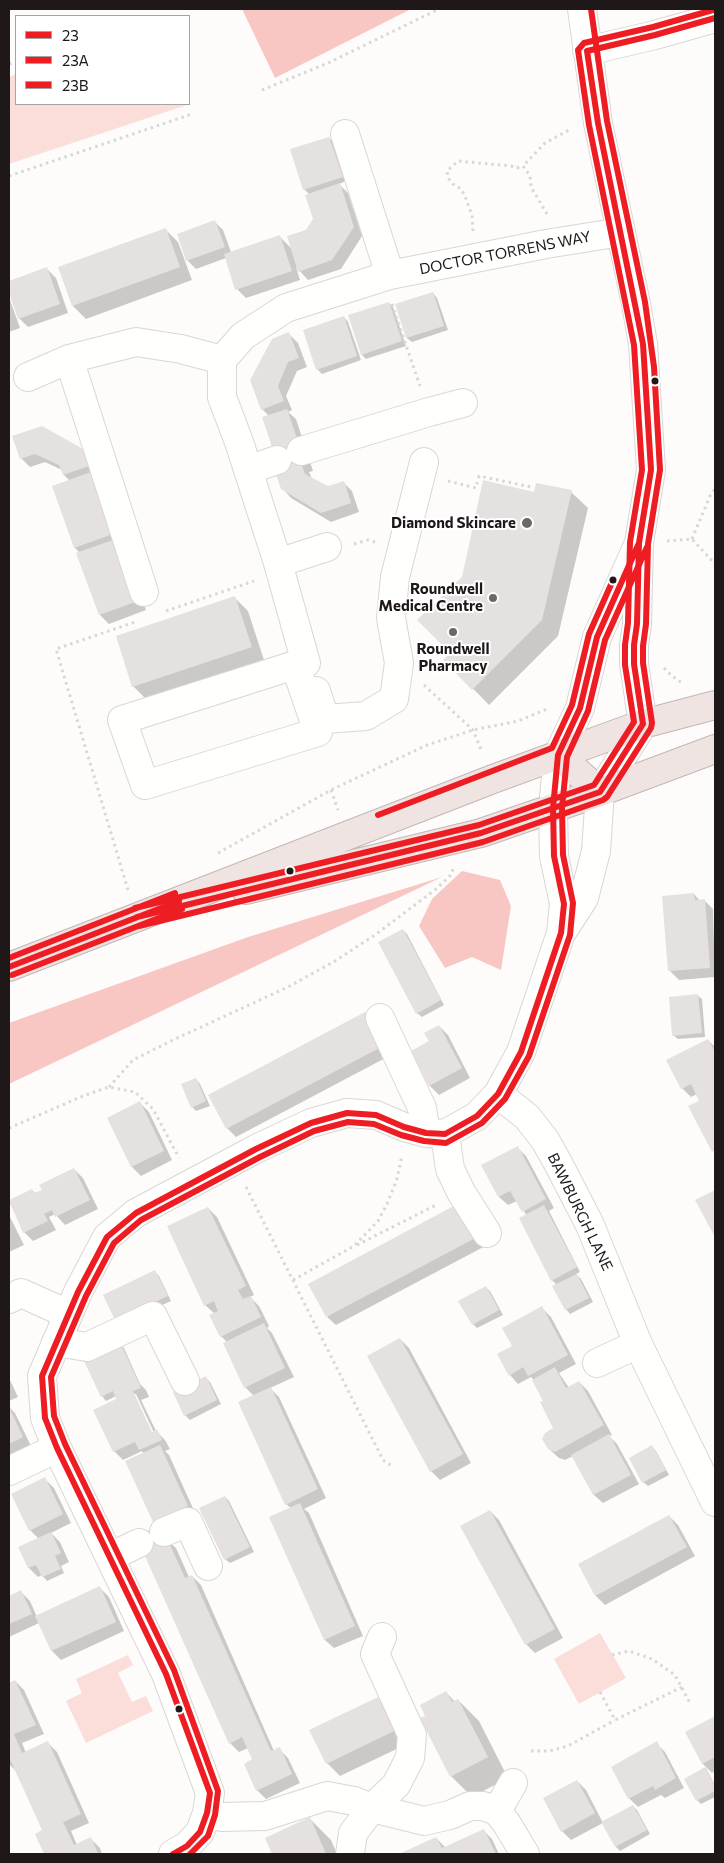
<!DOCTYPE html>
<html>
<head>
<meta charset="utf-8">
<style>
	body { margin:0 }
	#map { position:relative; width:724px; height:1863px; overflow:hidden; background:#fdfcfb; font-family:Commissioner,sans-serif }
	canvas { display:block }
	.frame { position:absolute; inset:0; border:10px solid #1e1818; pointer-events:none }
	.legend { position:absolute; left:15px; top:15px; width:175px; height:90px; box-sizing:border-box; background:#fff; border:1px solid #a5a3a3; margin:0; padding:6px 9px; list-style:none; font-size:15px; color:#1e1818 }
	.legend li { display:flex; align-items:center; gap:10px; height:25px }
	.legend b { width:25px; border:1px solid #a5a3a3 }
</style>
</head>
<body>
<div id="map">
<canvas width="724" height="1863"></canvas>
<div class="frame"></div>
<ul class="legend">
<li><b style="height:6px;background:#ee1d23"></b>23</li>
<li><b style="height:6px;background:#ee1d23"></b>23A</li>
<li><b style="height:6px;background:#ee1d23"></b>23B</li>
</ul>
</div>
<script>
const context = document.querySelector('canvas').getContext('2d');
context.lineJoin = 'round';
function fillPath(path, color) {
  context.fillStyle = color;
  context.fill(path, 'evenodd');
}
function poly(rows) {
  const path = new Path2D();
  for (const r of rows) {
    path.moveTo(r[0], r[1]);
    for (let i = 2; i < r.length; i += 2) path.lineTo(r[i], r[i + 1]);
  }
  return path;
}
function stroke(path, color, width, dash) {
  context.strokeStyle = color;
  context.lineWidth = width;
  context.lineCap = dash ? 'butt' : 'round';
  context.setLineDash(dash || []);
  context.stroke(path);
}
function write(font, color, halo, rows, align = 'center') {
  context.font = font + ' Commissioner,sans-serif';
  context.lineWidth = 4;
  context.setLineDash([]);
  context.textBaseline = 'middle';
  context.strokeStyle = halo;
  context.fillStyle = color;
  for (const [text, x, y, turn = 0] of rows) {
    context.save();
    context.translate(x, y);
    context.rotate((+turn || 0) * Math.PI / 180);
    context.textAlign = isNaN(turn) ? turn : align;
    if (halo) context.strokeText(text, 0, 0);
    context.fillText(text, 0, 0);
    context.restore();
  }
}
const green = poly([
	[16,74,16,104,189,104,189,100,190,104,9,164,9,77],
	[600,1633,626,1678,579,1704,554,1659],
	[128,1655,133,1665,118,1673,132,1702,146,1696,153,1711,86,1743,66,1701,82,1693,76,1679]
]);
const forest = poly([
	[242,9,411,9,275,78],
	[462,871,500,880,511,906,501,970,472,957,445,968,419,926,432,899],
	[442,877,9,1084,9,1023,248,937]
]);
const shadow = poly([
	[329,138,333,142,346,181,339,184,348,193,362,236,341,269,308,280,296,267,300,280,246,298,237,289,226,258,196,269,187,260,214,221,223,230,231,252,280,237,292,249,314,220,310,195,304,189],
	[165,229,178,242,192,280,86,319,73,306,59,268],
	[47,269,56,278,68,313,28,327,19,318,9,289,9,283],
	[433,293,437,298,448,330,412,342,407,338,397,305],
	[9,297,20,328,9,332],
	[389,303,393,307,406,346,366,359,362,355,349,316],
	[344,317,348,322,361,360,322,374,317,369],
	[289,334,298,343,307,367,297,371,286,396,292,410,288,412,296,419,313,471,309,472,312,479,328,487,343,482,352,491,359,512,331,522,291,498,282,488,269,416,262,409],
	[14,437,82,450,91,459,146,610,109,624,100,615,80,553,75,548,53,487,70,481,64,475,62,470,45,462,30,467,21,458],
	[571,492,588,508,558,636,489,705,445,660,452,653,463,578,535,493],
	[235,598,248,611,264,660,146,699,133,686],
	[694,894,700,901,704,900,713,909,715,977,679,980,670,971],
	[403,930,407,934,444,1005,422,1017,417,1013],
	[697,995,702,999,705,1037,678,1039,673,1035],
	[365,1014,391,1055,236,1137,227,1128,210,1096],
	[439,1026,448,1035,470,1078,439,1095,430,1086,412,1052,431,1042],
	[708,1040,715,1047,715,1153,690,1107,701,1102,697,1094,691,1097,682,1088],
	[196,1079,200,1084,210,1106,196,1111,192,1107],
	[140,1103,149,1112,172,1160,141,1176,132,1167,109,1118],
	[517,1147,526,1156,554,1208,549,1211,580,1272,576,1274,581,1279,593,1302,570,1314,566,1309,557,1285,552,1280,527,1216,517,1201,508,1205,499,1197],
	[74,1169,83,1178,98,1209,65,1225,55,1214,49,1217,56,1230,33,1241,24,1232,9,1201,32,1190,36,1194],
	[464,1201,491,1243,336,1325,327,1317],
	[208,1208,217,1217,254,1295,250,1297,259,1306,269,1326,267,1328,272,1333,294,1377,270,1388,279,1397,326,1498,304,1509,309,1513,363,1636,334,1648,325,1640,271,1518,291,1508,286,1504,254,1396,245,1387,227,1342,221,1336,215,1314,205,1305],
	[9,1215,24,1245,9,1252],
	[155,1272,159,1276,171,1301,142,1314],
	[485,1287,490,1291,503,1315,477,1328,473,1324],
	[542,1308,551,1317,576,1364,559,1373,569,1388,579,1382,588,1391,612,1435,609,1436,617,1444,639,1484,603,1503,594,1495,573,1456,565,1460,559,1458,549,1449,555,1428,545,1401,533,1379,531,1377,518,1384,510,1375,513,1346],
	[400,1339,409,1348,471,1463,440,1480,431,1471],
	[120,1344,124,1348,140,1384,146,1390,149,1397,141,1400,156,1431,165,1440,170,1449,165,1451,169,1455,196,1515,171,1544,176,1548,189,1577,192,1576,201,1585,274,1751,279,1749,288,1758,300,1783,266,1799,257,1790,254,1760,248,1748,239,1752,230,1743,160,1527,154,1521,144,1454,142,1451,123,1460,114,1451,118,1400,116,1396,106,1401,102,1396],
	[133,1394,136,1394,156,1437,154,1438],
	[9,1378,18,1397,9,1401],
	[206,1378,210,1382,221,1404,190,1420,185,1415,175,1393],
	[9,1407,15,1413,31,1446,9,1456],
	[652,1447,656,1451,669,1475,648,1486,643,1482],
	[45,1479,54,1488,71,1523,51,1533,60,1542,69,1562,61,1566,64,1573,47,1581,42,1575,38,1577,29,1568,20,1548,39,1539,30,1530,13,1495],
	[225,1497,229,1501,254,1552,230,1563,225,1559],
	[490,1511,499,1520,563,1638,535,1653,526,1644],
	[669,1516,678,1525,695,1556,605,1605,596,1596,580,1565],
	[100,1588,109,1597,124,1631,61,1660,52,1651,39,1623,9,1637,9,1597,21,1592,30,1601,37,1617],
	[15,1681,24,1690,44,1734,22,1743,26,1753,48,1743,57,1752,89,1823,71,1831,77,1845,91,1839,100,1848,102,1854,45,1854,36,1834,44,1831,15,1770,9,1764,9,1684],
	[446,1692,455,1702,458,1700,479,1721,508,1778,472,1797,451,1776,427,1716],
	[378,1699,391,1712,407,1744,340,1776,327,1763],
	[715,1717,715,1771,712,1773,703,1764,686,1733],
	[656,1743,665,1752,684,1788,665,1798,661,1795,638,1807,629,1798],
	[706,1768,715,1785,715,1797,701,1804,697,1800,686,1779],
	[577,1781,586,1790,603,1823,633,1806,637,1810,650,1834,620,1851,616,1847,603,1823,571,1840,562,1831],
	[310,1819,331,1840,337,1854,274,1854,267,1838],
	[483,1830,492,1839,499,1854,402,1854,436,1838,446,1848]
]);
const building = poly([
	[329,137,343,177,303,190,290,149],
	[340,183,354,227,332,260,298,272,287,236,306,230,313,219,305,195],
	[215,220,225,247,186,261,177,234],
	[166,228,180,267,72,306,58,267],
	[280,235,292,271,235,290,224,254],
	[47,267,60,304,18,319,9,293,9,281],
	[433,292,444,326,406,338,395,304],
	[389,302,402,341,361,355,348,315],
	[344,316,357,356,316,370,303,330],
	[289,332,299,358,288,362,278,386,284,401,261,410,250,380,272,339],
	[287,409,305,462,301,463,305,474,328,486,344,481,351,503,321,513,281,489,275,472,280,471,262,417],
	[42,426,83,449,89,466,63,475,59,465,35,454,20,459,12,436],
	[91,472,113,534,74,548,52,486],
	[483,480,534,492,536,483,572,490,542,620,472,690,443,660,450,653,417,620,462,577],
	[116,539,138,601,99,615,76,553],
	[235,596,252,647,132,687,116,636],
	[694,893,695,900,705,899,710,968,668,971,662,896],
	[403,929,441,1000,416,1014,378,942],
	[698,994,702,1033,672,1036,669,997],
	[365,1012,383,1046,226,1129,208,1095],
	[439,1025,462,1068,429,1086,411,1051,429,1041,424,1033],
	[708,1039,715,1052,715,1150,712,1152,688,1106,699,1101,691,1084,681,1089,666,1060],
	[196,1078,206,1101,191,1108,181,1084],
	[140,1101,164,1151,131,1167,107,1118],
	[518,1146,546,1199,522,1212,510,1191,498,1197,481,1165],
	[74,1168,90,1200,55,1217,52,1210,44,1214,48,1221,23,1233,9,1200,32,1189,34,1193,42,1190,39,1185],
	[715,1190,715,1237,695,1200],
	[465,1200,483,1234,326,1317,308,1284],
	[544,1205,577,1267,551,1281,519,1218],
	[208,1207,246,1286,238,1290,243,1299,251,1296,261,1317,220,1337,209,1315,218,1311,214,1301,204,1306,167,1226],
	[155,1270,168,1296,115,1320,103,1295],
	[577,1274,589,1298,565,1310,552,1286],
	[486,1286,499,1310,472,1325,458,1301],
	[542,1306,568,1355,528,1376,523,1367,509,1376,497,1354,512,1346,502,1328],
	[264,1323,285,1368,244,1388,223,1343],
	[400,1338,463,1454,430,1472,367,1356],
	[120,1342,141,1388,133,1391,152,1432,157,1429,162,1440,139,1450,135,1442,113,1452,93,1410,116,1399,113,1391,101,1397,83,1359],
	[555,1367,566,1388,579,1381,604,1425,555,1452,548,1449,542,1439,545,1433,553,1428,540,1402,543,1401,532,1380],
	[206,1376,217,1400,184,1416,173,1392],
	[271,1387,318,1489,285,1505,238,1402],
	[9,1407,23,1437,9,1444],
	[609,1434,631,1475,593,1495,571,1455],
	[160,1445,188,1506,153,1522,125,1461],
	[652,1445,666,1470,642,1483,629,1458],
	[45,1477,63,1514,29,1531,11,1494],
	[225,1496,250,1547,224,1560,199,1508],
	[300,1503,355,1626,324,1640,269,1517],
	[490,1510,555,1629,525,1645,460,1526],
	[669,1515,687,1547,595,1596,578,1564],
	[161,1525,185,1578,192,1575,271,1751,280,1747,292,1774,256,1791,244,1764,252,1759,242,1737,229,1744,136,1536],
	[51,1532,61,1553,55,1556,61,1569,42,1577,36,1565,28,1568,18,1547],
	[100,1586,116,1622,51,1651,35,1616],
	[21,1590,32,1614,9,1624,9,1596],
	[15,1680,36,1725,14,1734,22,1753,48,1741,81,1814,63,1822,74,1845,91,1837,98,1854,44,1854,35,1834,42,1830,10,1759,9,1760,9,1683],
	[446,1691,452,1702,458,1699,488,1757,450,1777,420,1718,425,1716,420,1705],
	[378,1697,394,1731,326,1764,309,1730],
	[715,1716,715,1757,702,1764,685,1732],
	[657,1741,676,1778,655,1790,653,1786,628,1799,611,1767],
	[705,1767,715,1786,715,1791,696,1801,684,1779],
	[577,1780,595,1813,561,1832,543,1798],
	[633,1805,647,1830,615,1847,601,1822],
	[310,1817,326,1854,272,1854,265,1838],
	[484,1829,496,1854,399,1854,436,1837,442,1848]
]);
const path = poly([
	[9,64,16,62],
	[262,90,328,63,439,9],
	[9,176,192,114],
	[547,214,531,187,530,176,523,166,545,143,571,129],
	[473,231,472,215,465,196,461,189,453,184,448,178,447,171,458,161,511,166,517,168,523,166],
	[392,304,420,386],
	[448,481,476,488,479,476,531,487],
	[692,539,710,496,715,489],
	[667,541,692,539,715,564],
	[354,544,368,540,375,542],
	[166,611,254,581],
	[664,668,671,675,682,683],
	[424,685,473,730,482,752],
	[331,790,338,810],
	[218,853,331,790,427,745,473,730,518,721,547,709],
	[128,890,56,649,138,621],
	[109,1087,133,1060,173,1040,288,987,335,961,375,935,436,889,451,875,453,869],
	[9,1128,83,1096,109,1087,135,1092,153,1109,179,1158],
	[246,1187,383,1460,392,1466],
	[357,1245,436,1205],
	[293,1280,354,1246,378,1221,387,1204,397,1179,402,1155],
	[612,1655,629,1651,652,1659,675,1675,691,1705],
	[600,1692,615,1720,682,1687],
	[531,1751,549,1751,568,1746,615,1720]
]);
const minor = poly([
	[587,51,655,35,715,18],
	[345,134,390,275],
	[69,359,144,592],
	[28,377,69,359,136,342,181,349,222,360],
	[301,451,429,412,463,403],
	[248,470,277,460],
	[278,563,327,547],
	[295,665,306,663,278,563,239,442,222,397,222,360,243,336,286,308,390,275,546,244,621,232],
	[295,665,318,732,145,785,122,720,295,665],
	[316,691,325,719,366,716,394,699,399,663,391,618,395,577,424,462],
	[562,932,584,898,596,851,600,792,643,724,634,664,634,645,637,624,639,543,651,470,643,344,636,304,598,123,582,9],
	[380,1018,422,1108,426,1133],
	[498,1094,527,1117,545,1140,558,1163,590,1225,638,1344,715,1502],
	[445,1134,450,1169,461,1192,487,1233],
	[9,1299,21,1293,68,1314],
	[56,1342,87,1347,153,1316,185,1381],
	[597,1363,638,1344],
	[9,1471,57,1448],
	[164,1532,188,1522,208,1566],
	[110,1557,139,1543],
	[497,1811,513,1783],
	[207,1813,222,1817,265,1816,327,1796,354,1801,372,1808,424,1821,450,1815,470,1806,483,1806,497,1811,507,1824,525,1854],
	[173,1854,187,1846,200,1832,207,1813,210,1793,166,1674,57,1448,45,1418,42,1376,78,1292,107,1237,136,1213,256,1149,311,1123,347,1113,376,1115,404,1127,426,1133,445,1134,477,1116,498,1094,521,1052,561,933,564,904,554,856,553,808,558,755,580,708,597,637,639,543],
	[350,1854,353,1833,372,1808,396,1785,410,1758,412,1735,375,1654,382,1637]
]);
const highway = poly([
	[558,755,600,792],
	[246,890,481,833,600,792,715,749],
	[9,967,493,779,643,724,715,705]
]);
const bus1 = poly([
	[137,917,481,833,600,792,643,724,634,664,634,645,637,624,639,543,651,470,643,344,598,123,587,51,655,35,715,18],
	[9,967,179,901],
	[173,1854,187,1846,200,1832,207,1813,210,1793,166,1674,57,1448,45,1418,42,1376,78,1292,107,1237,136,1213,256,1149,311,1123,347,1113,376,1115,404,1127,426,1133,445,1134,477,1116,498,1094,521,1052,561,933,564,904,554,856,553,808,558,755,580,708,597,637,639,543]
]);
const bus2 = poly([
	[139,926,483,842,603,800,607,797,651,728,652,723,643,663,643,646,646,624,648,544,660,470,654,367,645,302,607,121,591,9],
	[12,975,182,909],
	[190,1854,208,1836,215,1815,218,1791,174,1670,65,1444,54,1416,51,1377,86,1296,114,1243,141,1220,260,1157,314,1131,348,1122,374,1124,401,1135,424,1141,446,1143,482,1123,505,1099,529,1056,570,935,573,903,563,855,562,808,567,757,588,711,605,640,647,547]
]);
const bus3 = poly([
	[378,815,552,748,572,705,589,634,613,580],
	[135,908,479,825,594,785,634,722,625,665,625,645,628,623,630,542,642,470,634,345,589,125,578,50,584,43,653,27,713,10],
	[9,958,175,893]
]);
const markers = [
	[655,381,4.5,"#1e1818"],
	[527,523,6,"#6c6867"],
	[613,580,4.5,"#1e1818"],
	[493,598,5,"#6c6867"],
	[453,632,5,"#6c6867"],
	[290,871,4.5,"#1e1818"],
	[179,1709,4.5,"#1e1818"]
];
const streetNames = [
	["DOCTOR TORRENS WAY",505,253,-11],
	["BAWBURGH LANE",580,1212,64]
];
const poiNames = [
	["Diamond Skincare",516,523],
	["Roundwell",483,589],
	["Medical Centre",483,606],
	["Roundwell",453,649,"center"],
	["Pharmacy",453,666,"center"]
];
fillPath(green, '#fbddda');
fillPath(forest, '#f9c7c3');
fillPath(shadow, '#0003');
fillPath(building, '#e4e1e0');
stroke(minor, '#d9d6d6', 30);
stroke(highway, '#c3b6b5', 30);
stroke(path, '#d8d7d7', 3, [2.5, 4]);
stroke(minor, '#fffffe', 28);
stroke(highway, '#f0e4e3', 28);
stroke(bus1, '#ee1d23', 6);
stroke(bus2, '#ee1d23', 6);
stroke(bus3, '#ee1d23', 6);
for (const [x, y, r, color] of markers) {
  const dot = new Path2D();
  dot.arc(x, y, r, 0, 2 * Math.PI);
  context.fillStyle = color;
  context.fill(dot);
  stroke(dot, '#fff', 2);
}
write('15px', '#1e1818', '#fff', streetNames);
write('bold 15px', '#1e1818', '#fff', poiNames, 'right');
</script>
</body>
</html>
